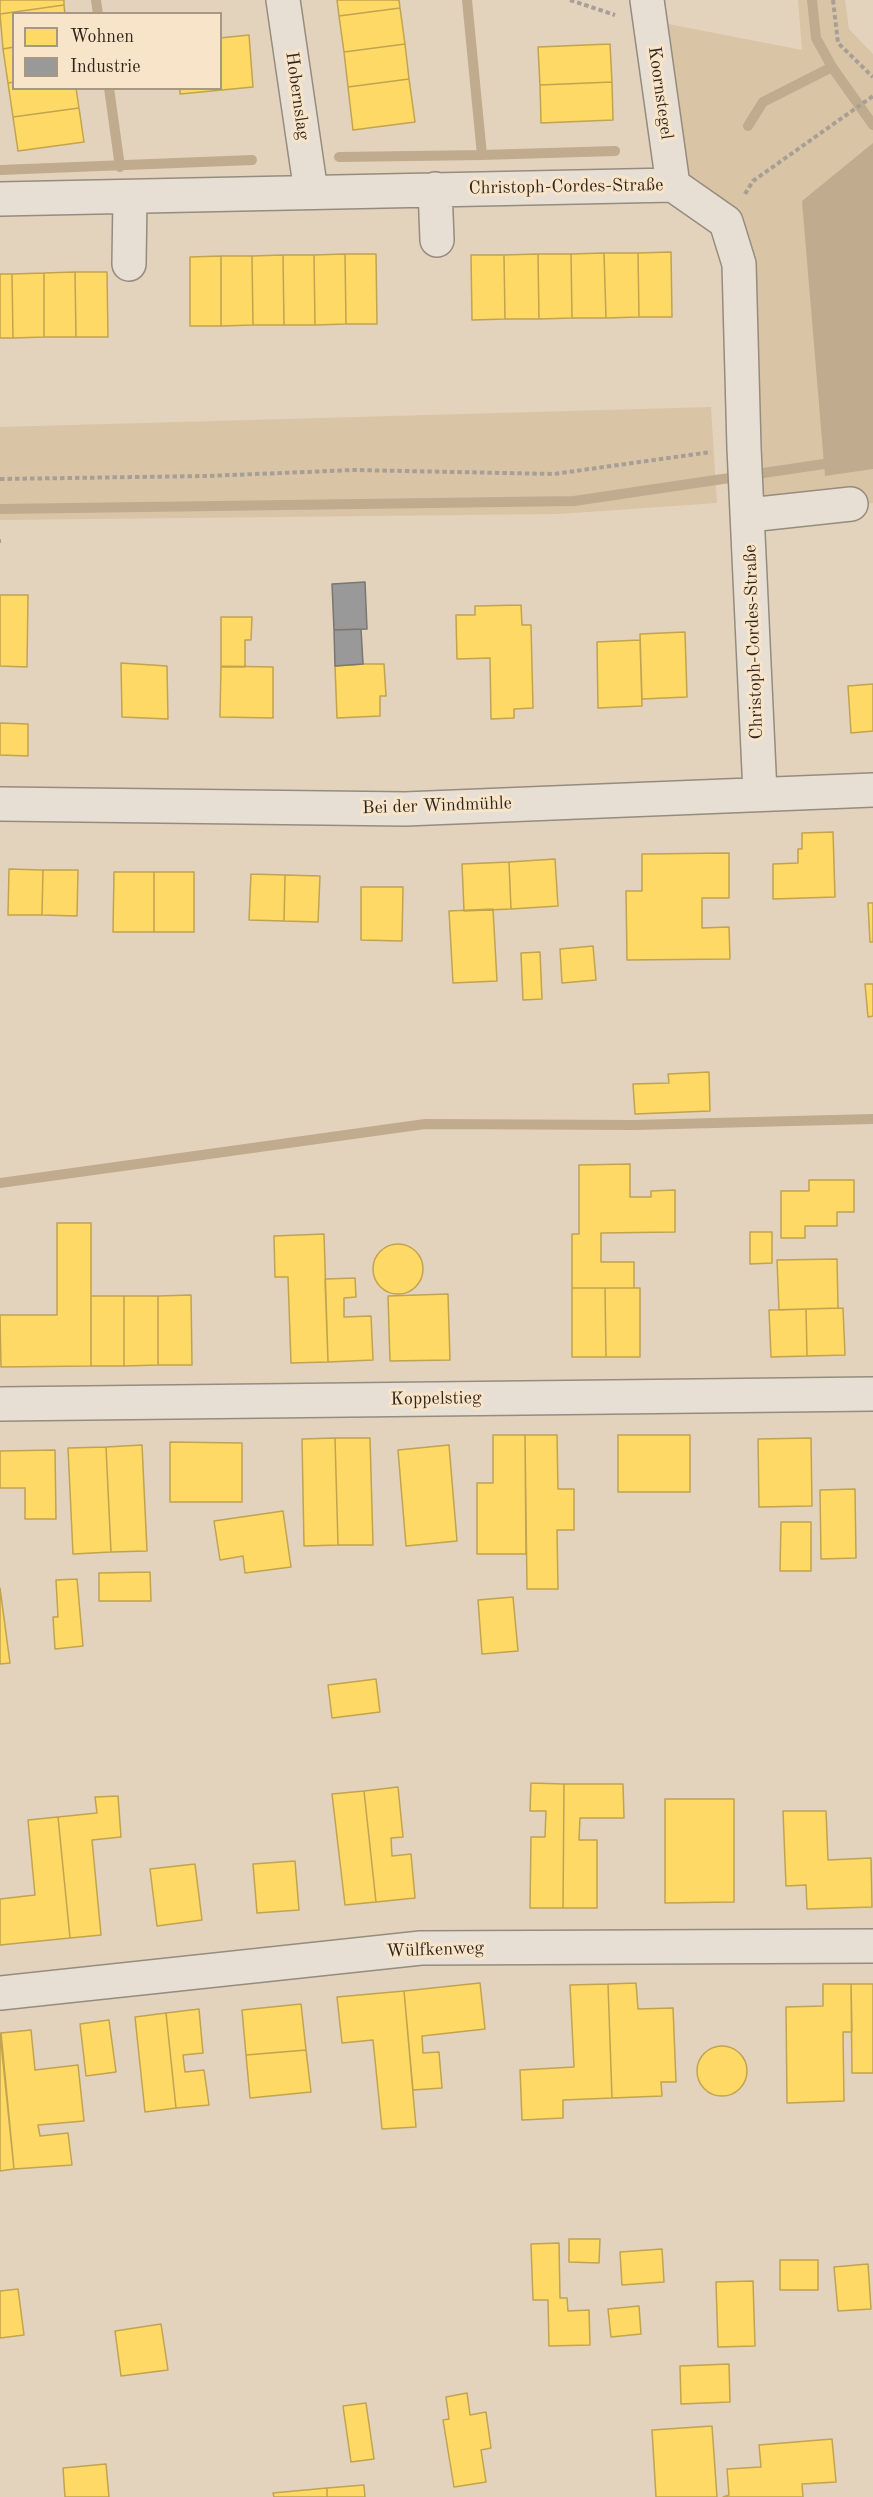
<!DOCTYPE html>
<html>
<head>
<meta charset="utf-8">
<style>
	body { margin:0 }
	#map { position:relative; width:873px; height:2497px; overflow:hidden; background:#e3d3bc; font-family:"Old Standard TT",serif }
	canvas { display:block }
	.legend { position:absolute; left:12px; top:12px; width:210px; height:78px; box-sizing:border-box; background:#f7e4c9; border:2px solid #a79884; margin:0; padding:8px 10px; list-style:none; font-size:18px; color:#30251c }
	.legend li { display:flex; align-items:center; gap:12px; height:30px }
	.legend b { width:30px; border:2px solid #a79884 }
</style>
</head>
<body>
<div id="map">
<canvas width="873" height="2497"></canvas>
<ul class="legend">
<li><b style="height:16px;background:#ffd966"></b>Wohnen</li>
<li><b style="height:16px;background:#999"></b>Industrie</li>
</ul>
</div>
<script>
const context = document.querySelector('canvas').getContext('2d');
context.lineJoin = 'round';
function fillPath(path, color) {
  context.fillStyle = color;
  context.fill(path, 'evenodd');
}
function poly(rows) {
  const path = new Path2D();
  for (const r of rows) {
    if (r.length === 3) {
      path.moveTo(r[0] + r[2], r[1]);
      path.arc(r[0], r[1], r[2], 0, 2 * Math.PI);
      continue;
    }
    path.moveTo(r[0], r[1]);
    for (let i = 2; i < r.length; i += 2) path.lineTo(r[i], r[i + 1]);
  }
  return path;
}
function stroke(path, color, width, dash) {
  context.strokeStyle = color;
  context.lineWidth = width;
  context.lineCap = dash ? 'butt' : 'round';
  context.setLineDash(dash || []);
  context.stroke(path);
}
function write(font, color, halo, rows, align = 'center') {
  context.font = font + ' "Old Standard TT",serif';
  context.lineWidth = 6;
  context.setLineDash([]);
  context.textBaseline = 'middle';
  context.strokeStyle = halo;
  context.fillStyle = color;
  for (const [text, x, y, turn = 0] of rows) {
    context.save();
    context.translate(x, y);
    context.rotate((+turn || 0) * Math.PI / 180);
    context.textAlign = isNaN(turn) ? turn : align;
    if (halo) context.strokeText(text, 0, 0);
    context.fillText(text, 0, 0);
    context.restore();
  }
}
const green = poly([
	[798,0,845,0,849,29,873,54,873,503,764,515,749,258,687,179,663,23,802,50],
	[711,407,717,503,560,514,0,520,0,427]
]);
const water = poly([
	[873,143,873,469,825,476,802,201]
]);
const homes = poly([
	[0,0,64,0,64,5,0,14,0,0],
	[337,0,399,0,400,8,339,16,337,0],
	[64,5,65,14,14,14,14,47,3,49,0,14,64,5],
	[400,8,405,44,344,52,339,16,400,8],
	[249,35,253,87,180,94,180,88,220,88,220,38,249,35],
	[405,44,409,79,348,87,344,52,405,44],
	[610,44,612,82,540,85,538,47,610,44],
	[14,47,14,82,8,83,3,49,14,47],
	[409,79,415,122,353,130,348,87,409,79],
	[14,82,14,88,76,88,79,108,13,117,8,83,14,82],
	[612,82,613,120,541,123,540,85,612,82],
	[79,108,84,142,18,151,13,117,79,108],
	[671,252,672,317,639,317,638,253,671,252],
	[604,253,606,318,572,318,571,254,604,253],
	[604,253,638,253,639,317,606,318,604,253],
	[345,254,346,324,315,325,314,255,345,254],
	[345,254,376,254,377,324,346,324,345,254],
	[538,254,539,319,505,319,504,255,538,254],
	[538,254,571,254,572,318,539,319,538,254],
	[283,255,284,325,253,325,252,256,283,255],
	[283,255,314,255,315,325,284,325,283,255],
	[471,255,504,255,505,319,472,320,471,255],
	[221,256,221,326,190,326,190,257,221,256],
	[221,256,252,256,253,325,221,326,221,256],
	[75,272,76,337,44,337,44,273,75,272],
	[75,272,107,272,108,337,76,337,75,272],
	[44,273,44,337,13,338,12,274,44,273],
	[0,274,12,274,13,338,0,338,0,274],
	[0,595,28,595,27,667,0,666,0,595],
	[521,605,522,625,531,625,533,708,514,709,514,718,491,719,490,658,457,659,456,615,475,615,475,606,521,605],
	[221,617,252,617,251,640,245,640,245,667,221,667,221,617],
	[685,632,687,697,642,699,640,634,685,632],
	[640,640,642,706,598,708,597,642,640,640],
	[121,663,167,666,168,719,122,717,121,663],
	[363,664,384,664,386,696,380,696,380,716,337,718,335,666,363,664],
	[221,666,273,667,273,718,220,717,221,666],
	[873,684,873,731,851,733,848,686,873,684],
	[0,723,28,724,28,756,0,755,0,723],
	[833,832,835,897,773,899,773,864,798,863,798,849,802,849,802,833,833,832],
	[729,853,729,898,702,898,702,928,729,927,730,959,627,960,626,891,642,891,642,854,729,853],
	[555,859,558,906,511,909,509,862,555,859],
	[509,862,511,909,464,911,462,864,509,862],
	[9,869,43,870,42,915,8,915,9,869],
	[43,870,78,870,77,916,42,915,43,870],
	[114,872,154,872,154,932,113,932,114,872],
	[154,872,194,872,194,932,154,932,154,872],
	[251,874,285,875,284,921,249,920,251,874],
	[285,875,320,876,318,922,284,921,285,875],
	[361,887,403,887,402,941,361,940,361,887],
	[868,903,873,903,873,942,870,942,868,903],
	[493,909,497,981,453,983,449,911,493,909],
	[593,946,596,980,562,983,560,949,593,946],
	[540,952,542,999,523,1000,521,953,540,952],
	[865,984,873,984,873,1016,868,1017,865,984],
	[709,1072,710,1111,635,1114,633,1084,669,1083,668,1074,709,1072],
	[630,1164,630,1197,651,1197,651,1191,675,1190,675,1232,601,1233,601,1262,634,1262,634,1288,572,1288,572,1234,579,1234,579,1165,630,1164],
	[809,1180,854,1180,854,1212,837,1212,837,1226,805,1226,805,1238,781,1238,781,1191,809,1191,809,1180],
	[57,1223,91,1223,91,1366,1,1367,0,1315,57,1315,57,1223],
	[750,1232,772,1232,772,1263,750,1264,750,1232],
	[324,1234,328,1362,291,1363,288,1277,275,1277,274,1236,324,1234],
	[398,1269,25],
	[837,1259,838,1308,779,1310,777,1260,837,1259],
	[355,1278,356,1297,344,1298,344,1317,371,1316,373,1360,328,1362,325,1279,355,1278],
	[572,1288,605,1288,606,1357,572,1357,572,1288],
	[605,1288,640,1288,640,1357,606,1357,605,1288],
	[448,1294,450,1360,390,1361,388,1296,448,1294],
	[191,1295,192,1365,158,1365,158,1296,191,1295],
	[91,1296,124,1296,124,1366,91,1366,91,1296],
	[124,1296,158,1296,158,1365,124,1366,124,1296],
	[843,1308,845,1355,807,1356,806,1309,843,1308],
	[806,1309,807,1356,771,1357,769,1310,806,1309],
	[493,1435,525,1435,526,1554,477,1554,477,1483,493,1483,493,1435],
	[525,1435,557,1435,558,1489,574,1489,574,1530,557,1530,558,1589,527,1589,525,1435],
	[618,1435,690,1435,690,1492,618,1492,618,1435],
	[335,1438,338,1545,304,1546,302,1439,335,1438],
	[335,1438,370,1438,373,1545,338,1545,335,1438],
	[811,1438,812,1506,759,1507,758,1439,811,1438],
	[170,1442,242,1443,242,1502,170,1502,170,1442],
	[142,1445,147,1551,111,1552,106,1447,142,1445],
	[449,1445,457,1541,406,1546,398,1450,449,1445],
	[106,1447,111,1552,73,1554,68,1448,106,1447],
	[55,1450,56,1519,25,1519,25,1488,0,1488,0,1451,55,1450],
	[855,1489,856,1558,821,1559,820,1490,855,1489],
	[283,1511,291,1567,245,1573,243,1556,220,1560,214,1521,283,1511],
	[781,1522,811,1522,811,1571,780,1571,781,1522],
	[150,1572,151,1601,99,1601,99,1573,150,1572],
	[77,1579,83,1646,55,1649,53,1617,58,1617,56,1580,77,1579],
	[0,1588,10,1663,0,1664,0,1588],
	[513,1597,518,1651,482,1654,478,1600,513,1597],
	[376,1679,380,1712,332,1718,328,1685,376,1679],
	[531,1783,564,1784,563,1908,530,1908,531,1837,545,1837,546,1811,530,1811,531,1783],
	[564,1784,623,1784,624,1818,580,1818,579,1840,597,1840,597,1908,563,1908,564,1784],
	[398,1787,403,1837,391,1838,392,1856,411,1854,415,1898,376,1902,364,1791,398,1787],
	[364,1791,376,1902,345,1905,332,1794,364,1791],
	[118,1796,121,1837,92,1840,101,1935,70,1938,58,1817,97,1813,95,1797,118,1796],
	[665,1799,734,1799,734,1902,665,1903,665,1799],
	[783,1811,826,1811,828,1860,871,1858,872,1907,807,1909,806,1885,786,1886,783,1811],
	[58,1817,70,1938,0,1945,0,1899,35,1895,28,1820,58,1817],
	[295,1861,299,1910,257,1913,253,1864,295,1861],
	[195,1864,202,1920,157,1926,150,1869,195,1864],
	[480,1983,485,2029,422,2036,423,2053,439,2052,442,2088,413,2090,404,1991,480,1983],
	[636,1983,638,2009,673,2008,676,2082,661,2082,662,2096,612,2098,608,1984,636,1983],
	[608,1984,612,2098,563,2100,563,2118,522,2120,520,2070,574,2067,570,1985,608,1984],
	[823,1984,851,1984,852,2032,843,2032,844,2101,787,2103,786,2007,823,2006,823,1984],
	[851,1984,873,1984,873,2073,852,2073,851,1984],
	[404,1991,416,2127,382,2129,373,2040,342,2043,337,1997,404,1991],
	[301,2004,306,2050,246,2055,242,2010,301,2004],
	[199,2009,203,2053,183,2055,185,2072,204,2070,209,2105,176,2108,166,2013,199,2009],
	[166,2013,176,2108,145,2112,135,2017,166,2013],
	[109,2020,116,2072,86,2076,80,2024,109,2020],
	[31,2030,35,2070,78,2065,84,2121,38,2125,40,2136,68,2133,72,2165,14,2169,1,2033,31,2030],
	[0,2033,14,2169,0,2171,0,2033],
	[722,2071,25],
	[306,2050,311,2092,250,2098,246,2055,306,2050],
	[569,2239,600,2239,599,2263,569,2262,569,2239],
	[559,2243,560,2298,567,2298,568,2311,589,2310,590,2345,549,2346,548,2300,533,2300,531,2244,559,2243],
	[662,2249,664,2282,622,2285,620,2252,662,2249],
	[780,2260,818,2260,818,2290,780,2290,780,2260],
	[868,2264,871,2309,838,2311,834,2267,868,2264],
	[753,2281,755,2346,718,2347,716,2282,753,2281],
	[18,2289,24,2335,0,2338,0,2291,18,2289],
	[639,2306,641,2334,611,2337,608,2309,639,2306],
	[161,2324,168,2370,121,2376,115,2331,161,2324],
	[729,2364,730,2402,681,2404,680,2366,729,2364],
	[467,2393,470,2415,486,2412,491,2448,481,2450,486,2482,454,2487,443,2420,449,2419,446,2397,467,2393],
	[366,2403,374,2459,351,2462,343,2406,366,2403],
	[712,2426,717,2497,656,2497,652,2430,712,2426],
	[832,2439,836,2482,802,2484,803,2497,723,2497,729,2495,727,2469,761,2467,759,2445,832,2439],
	[106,2464,109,2497,65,2497,63,2468,106,2464],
	[364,2485,365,2497,327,2497,327,2488,364,2485],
	[327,2488,327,2497,274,2497,273,2493,327,2488]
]);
const industry = poly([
	[365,582,367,629,334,630,332,584,365,582],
	[361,629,363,664,335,666,334,630,361,629]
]);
const stream = poly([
	[96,0,98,14],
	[812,0,816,38,832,67],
	[109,88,120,167],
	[748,126,763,102,832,67,873,125],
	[482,155,615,151],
	[339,157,482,155,467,0],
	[0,170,252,160],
	[0,509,574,501,824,464],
	[0,1183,425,1124,635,1125,873,1119]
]);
const path = poly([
	[570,0,615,15],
	[833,0,838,43,873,77],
	[745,194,753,181,873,96],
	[0,479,207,476,354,470,554,474,711,452],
	[0,541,1,541]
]);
const minor = poly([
	[283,0,311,192],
	[647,0,673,185],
	[435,189,437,240],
	[0,199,673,185,726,222,739,264,744,448,760,793],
	[129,264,130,197],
	[749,515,851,504],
	[0,804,405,809,873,790],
	[0,1404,873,1394],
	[0,1993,421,1948,873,1946]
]);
const streetNames = [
	["Koornstegel",660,93,82],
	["Hobernslag",297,96,82],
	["Christoph-Cordes-Straße",566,187,-1],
	["Christoph-Cordes-Straße",754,642,-92],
	["Bei der Windmühle",437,806,-2],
	["Koppelstieg",436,1399,-1],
	["Wülfkenweg",435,1950,-2]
];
fillPath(green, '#dac4a6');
fillPath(water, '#c0ab8e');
fillPath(homes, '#ffd966');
stroke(homes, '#c1a350', 1.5);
fillPath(industry, '#999');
stroke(industry, '#7a7674', 1.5);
stroke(stream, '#c0ab8e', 10);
stroke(minor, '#958c7e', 36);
stroke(path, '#a79f96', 4, [4.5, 3]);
stroke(minor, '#e7dfd4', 33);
write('18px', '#30251c', '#f7e4c9', streetNames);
</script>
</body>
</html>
